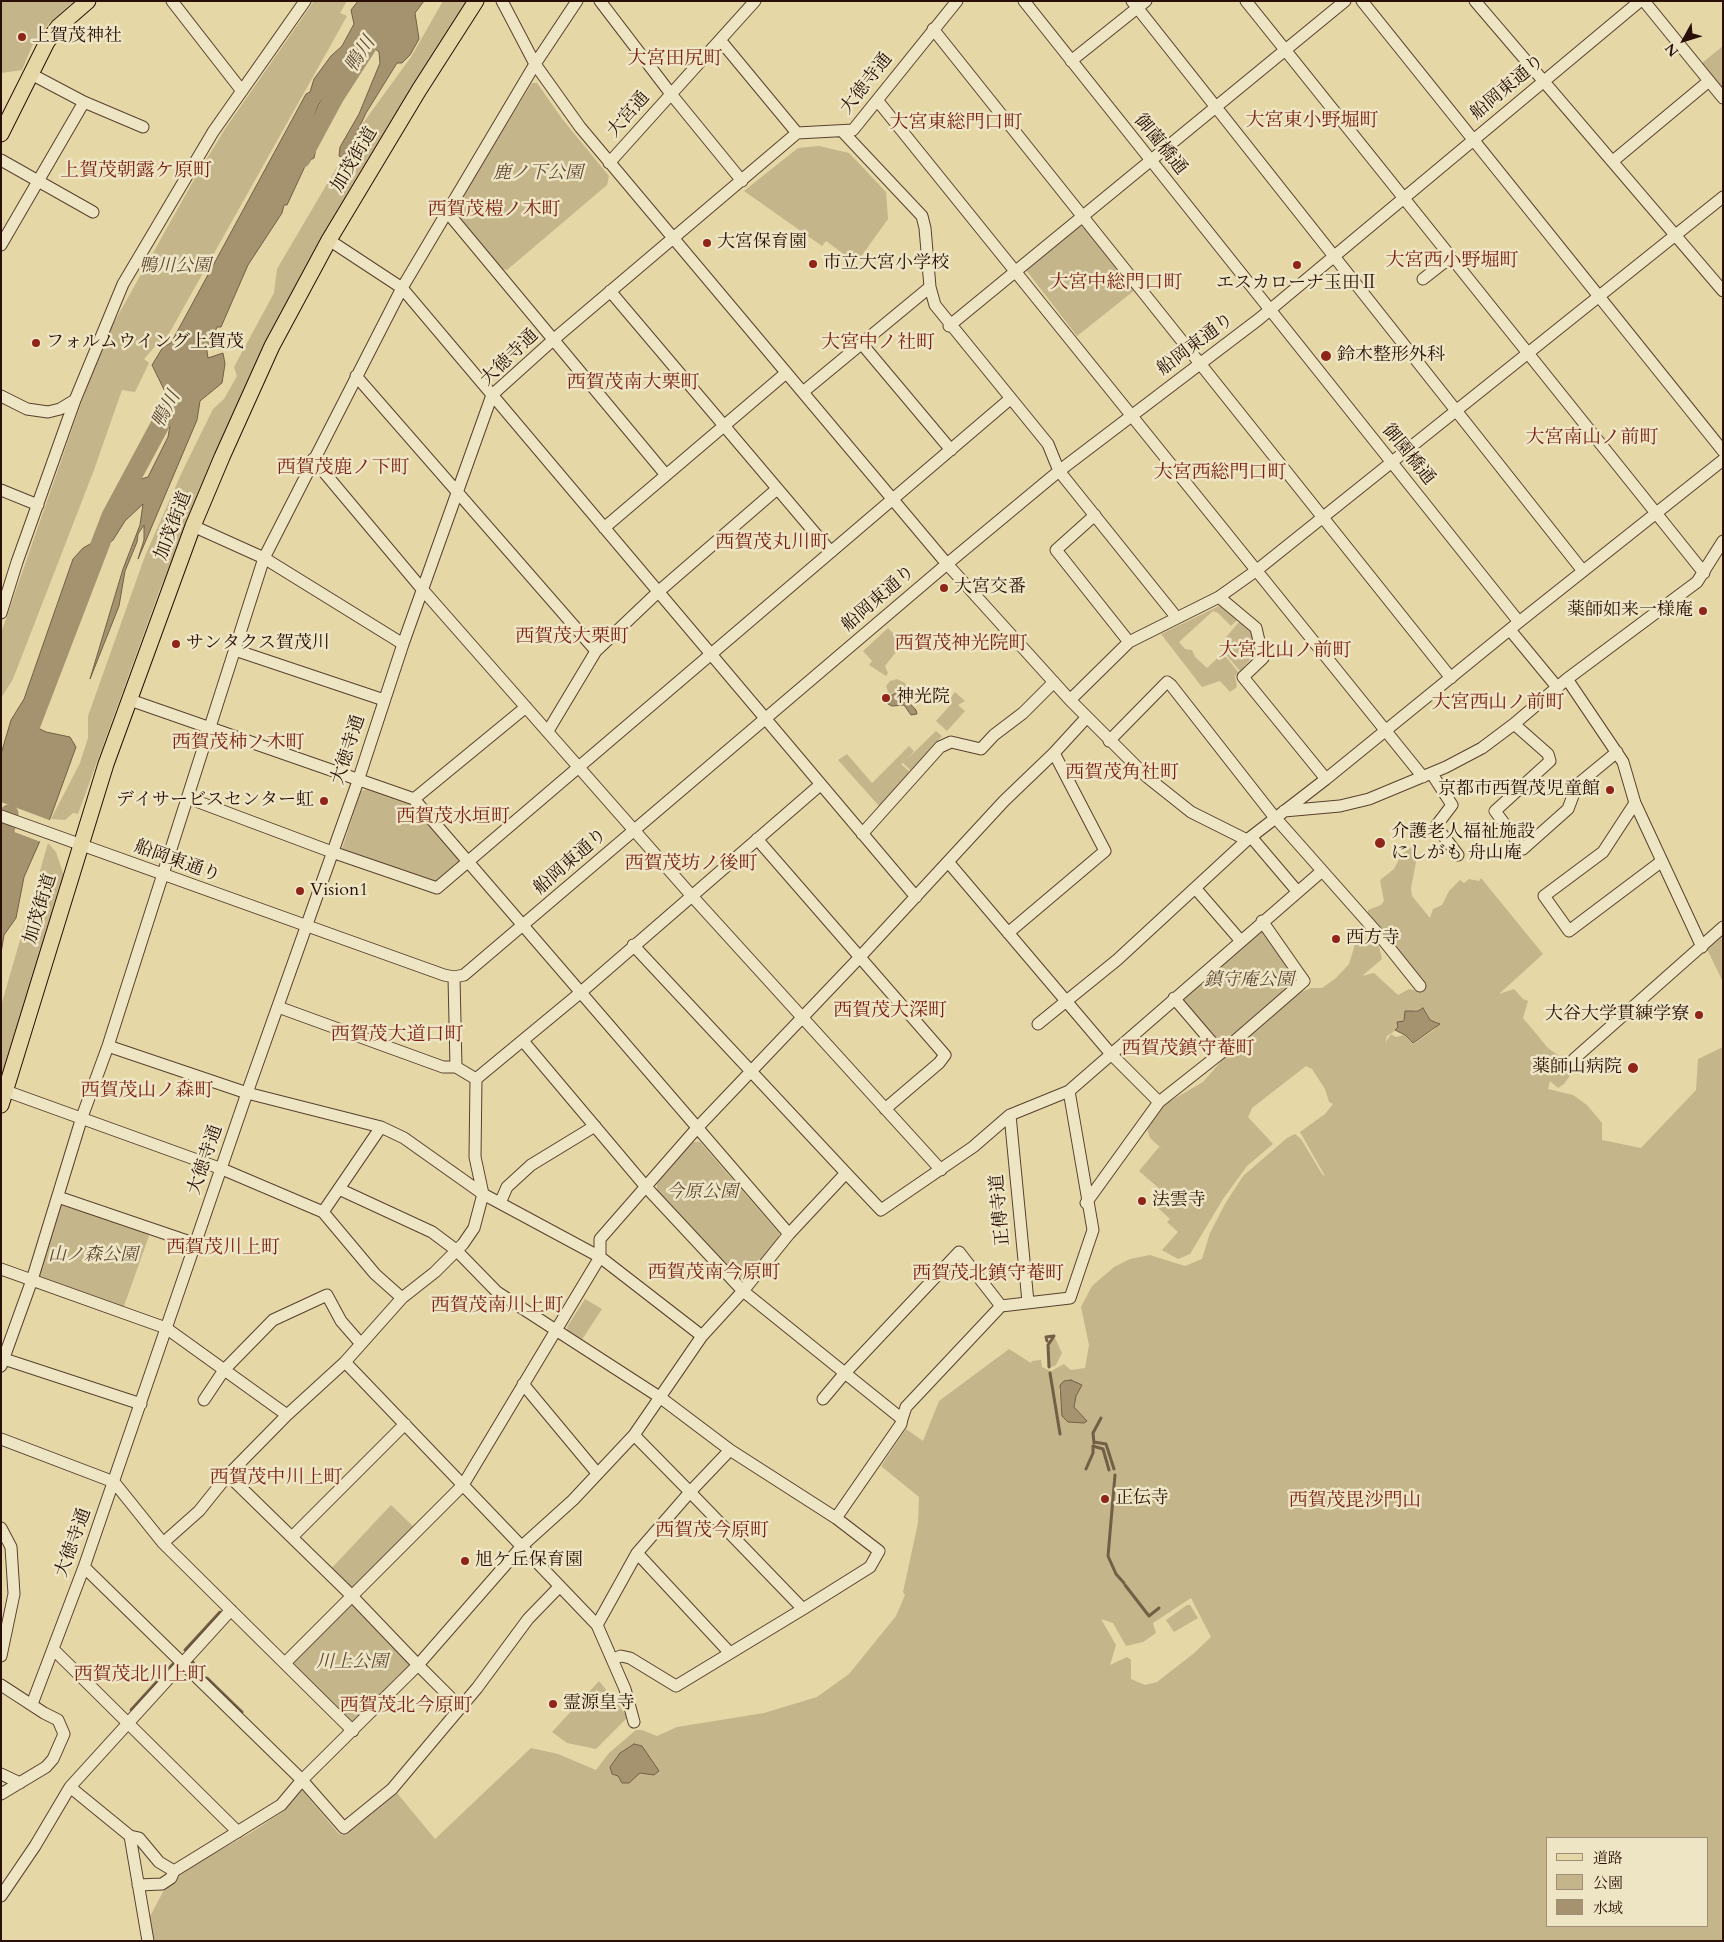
<!DOCTYPE html>
<html>
<head>
<meta charset="utf-8">
<style>
	body { margin:0 }
	#map { position:relative; width:1724px; height:1942px; overflow:hidden; background:#e5d7a6; font-family:Cardo,"Noto Serif JP",serif }
	canvas { display:block }
	.frame { position:absolute; inset:0; border:2px solid #290f06; pointer-events:none }
	.legend { position:absolute; left:1546px; top:1837px; width:162px; height:90px; box-sizing:border-box; background:#eee5c5; border:1px solid #9f8f79; margin:0; padding:6px 9px; list-style:none; font-size:15px; color:#290f06 }
	.legend li { display:flex; align-items:center; gap:10px; height:25px }
	.legend b { width:25px; border:1px solid #9f8f79 }
	.north { position:absolute; left:1659px; top:15px; width:50px; height:50px; -webkit-text-stroke:4px #eee5c5; paint-order:stroke; rotate:231deg; font-size:14px; font-weight:700; line-height:20px; text-align:center; color:#290f06 }
	.north::after { content:''; display:block; margin:auto; width:18px; height:22px; background:#290f06; clip-path:polygon(50% 0,100% 100%,50% 72%,0 100%) }
</style>
</head>
<body>
<div id="map">
<canvas width="1724" height="1942"></canvas>
<div class="frame"></div>
<ul class="legend">
<li><b style="height:6px;background:#e5d7a6"></b>道路</li>
<li><b style="height:14px;background:#c5b58b"></b>公園</li>
<li><b style="height:14px;background:#a59370"></b>水域</li>
</ul>
<div class="north">N</div>
</div>
<script>
const context = document.querySelector('canvas').getContext('2d');
context.lineJoin = 'round';
function fillPath(path, color) {
  context.fillStyle = color;
  context.fill(path, 'evenodd');
}
function poly(rows) {
  const path = new Path2D();
  for (const r of rows) {
    path.moveTo(r[0], r[1]);
    for (let i = 2; i < r.length; i += 2) path.lineTo(r[i], r[i + 1]);
  }
  return path;
}
function stroke(path, color, width, dash) {
  context.strokeStyle = color;
  context.lineWidth = width;
  context.lineCap = dash ? 'butt' : 'round';
  context.setLineDash(dash || []);
  context.stroke(path);
}
function write(font, color, halo, rows, align = 'center') {
  context.font = font + ' Cardo,"Noto Serif JP",serif';
  context.lineWidth = 5;
  context.setLineDash([]);
  context.textBaseline = 'middle';
  context.strokeStyle = halo;
  context.fillStyle = color;
  for (const [text, x, y, turn = 0] of rows) {
    context.save();
    context.translate(x, y);
    context.rotate((+turn || 0) * Math.PI / 180);
    context.textAlign = isNaN(turn) ? turn : align;
    if (halo) context.strokeText(text, 0, 0);
    context.fillText(text, 0, 0);
    context.restore();
  }
}
const green = poly([
	[1,1,74,1,49,23,32,46,22,70,1,73],
	[314,1,347,1,340,13,347,16,166,339,158,343,144,359,149,363,135,392,122,390,94,470,13,679,1,698,1,633,83,398,107,335,195,178,225,129],
	[443,1,470,1,325,235,244,389,160,589,78,814,73,813,65,820,51,819,80,763,88,738,88,716,145,556,182,472,213,409,224,399,237,376,234,367,274,293,277,269,361,126,411,57],
	[1723,46,1723,89,1702,63],
	[532,83,537,83,563,120,609,176,607,185,507,270,501,269,454,211],
	[819,146,849,153,886,192,888,219,860,258,856,255,852,260,826,241,822,246,744,191,798,148],
	[1078,226,1085,227,1135,290,1077,336,1026,270],
	[1219,606,1238,619,1231,626,1218,613,1213,611,1179,642,1185,649,1192,650,1195,657,1207,668,1222,654,1227,658,1239,673,1235,676,1237,687,1230,692,1220,681,1202,687,1161,634],
	[1240,621,1251,629,1257,652,1240,671,1223,651,1233,643,1226,637],
	[888,628,903,643,885,666,888,673,886,676,869,665,872,661,863,651],
	[897,679,905,683,909,690,911,693,908,702,898,690,892,693,887,701,882,696,888,691,886,686,890,681],
	[955,692,965,701,958,705,965,711,947,731,936,721,952,703,949,700],
	[936,731,942,736,911,771,903,763,901,764,910,772,879,806,838,760,847,754,872,783,909,746,914,751,907,759],
	[368,789,411,803,463,862,436,882,342,849,361,791],
	[48,843,56,852,64,876,1,1082,1,1006],
	[1410,848,1418,852,1411,888,1412,896,1430,918,1433,909,1442,905,1449,891,1460,880,1464,883,1469,879,1479,881,1481,878,1543,954,1499,994,1514,989,1523,999,1528,1001,1523,1018,1548,1048,1559,1056,1571,1074,1564,1084,1558,1088,1550,1081,1548,1089,1573,1095,1587,1105,1602,1123,1602,1140,1641,1148,1696,1090,1698,1059,1723,1047,1723,1941,152,1941,149,1918,164,1890,182,1872,252,1832,284,1811,302,1790,339,1834,343,1835,397,1793,435,1839,531,1748,558,1754,596,1770,609,1753,636,1730,642,1730,657,1736,677,1727,764,1713,817,1697,849,1674,896,1616,905,1595,903,1592,918,1523,919,1497,881,1466,906,1429,923,1441,939,1401,1009,1349,1031,1363,1032,1361,1041,1360,1042,1367,1051,1371,1064,1364,1071,1370,1085,1368,1089,1345,1081,1307,1092,1286,1114,1267,1130,1259,1150,1255,1185,1266,1202,1259,1210,1233,1225,1204,1243,1176,1287,1138,1295,1134,1301,1139,1322,1174,1325,1176,1300,1132,1325,1114,1333,1104,1329,1102,1325,1089,1312,1069,1306,1066,1252,1108,1248,1117,1273,1144,1247,1166,1223,1199,1190,1254,1178,1259,1162,1250,1178,1232,1167,1222,1170,1219,1157,1207,1168,1196,1139,1171,1159,1147,1162,1149,1150,1138,1146,1125,1167,1103,1203,1082,1239,1041,1296,994,1311,988,1322,988,1336,978,1349,964,1355,944,1376,933,1382,959,1362,976,1374,973,1398,995,1409,989,1422,992,1421,986,1381,928,1368,916,1368,910,1381,905,1384,901,1380,880,1394,869,1401,855],
	[1414,1010,1425,1011,1430,1020,1438,1022,1435,1029,1413,1044,1404,1035,1396,1037,1391,1034,1385,1043,1387,1036,1396,1030,1406,1016],
	[1081,1387,1076,1396,1074,1407,1083,1417,1084,1423,1068,1422,1062,1414,1059,1389],
	[1191,1598,1211,1637,1193,1654,1157,1682,1145,1685,1131,1679,1131,1660,1127,1657,1110,1665,1116,1645,1101,1619,1113,1623,1126,1646,1143,1642,1156,1633,1153,1623],
	[1548,1838,1708,1838,1708,1926,1548,1926],
	[1723,928,1723,982,1705,945],
	[1259,930,1264,931,1295,977,1294,984,1224,1045,1219,1047,1181,998],
	[693,1142,700,1142,779,1233,779,1240,746,1280,739,1281,657,1191,657,1183],
	[63,1204,147,1232,149,1236,124,1306,120,1307,41,1280,38,1275,58,1208],
	[585,1299,602,1309,581,1341,568,1333,567,1327],
	[1054,1336,1062,1353,1056,1365,1050,1368,1049,1346],
	[391,1505,416,1529,352,1593,329,1571],
	[354,1603,410,1661,411,1668,357,1722,349,1722,293,1666,293,1659,348,1604],
	[1187,1605,1190,1605,1198,1618,1174,1632,1166,1620],
	[599,1681,628,1717,596,1749,567,1743,552,1732]
]);
const water = poly([
	[358,1,424,1,415,13,419,39,410,55,402,63,397,63,366,113,345,158,339,156,340,147,359,114,380,63,379,52,373,47,356,58,319,104,312,121,311,135,317,144,314,158,307,162,287,205,284,205,282,213,248,265,221,327,217,327,214,334,207,351,208,358,223,353,225,364,222,383,200,401,197,420,138,559,144,540,144,525,138,534,137,542,125,571,119,606,90,679,123,569,140,525,143,504,125,521,113,540,94,556,84,569,42,674,32,717,38,728,46,732,70,737,76,747,51,816,24,877,16,918,4,935,1,953,1,859,4,825,1,821,1,754,11,720,24,699,73,559,83,548,99,539,104,527,119,506,125,487,138,480,148,477,168,437,173,408,152,365,163,347,171,343,306,94,310,92,314,79,331,56,342,46,354,24,351,10,358,1],
	[898,691,916,710,917,714,911,715,904,705,892,706,888,704,889,697,898,691],
	[1423,1008,1430,1020,1440,1024,1413,1043,1405,1035,1395,1030,1398,1027,1397,1022,1404,1021,1405,1011,1418,1011,1423,1008],
	[1071,1380,1082,1385,1076,1396,1074,1407,1087,1421,1084,1423,1068,1422,1062,1416,1060,1385,1064,1381,1071,1380],
	[634,1744,642,1746,659,1771,654,1775,640,1773,629,1783,622,1783,618,1776,612,1774,610,1767,620,1753,634,1744]
]);
const pier = poly([
	[1,802,52,821,41,842,1,827]
]);
const stream = poly([
	[1047,1341,1046,1337,1054,1336],
	[1049,1367,1048,1345,1054,1336],
	[1050,1373,1060,1434],
	[1094,1442,1106,1444,1114,1469],
	[1094,1443,1093,1433,1101,1418],
	[1093,1446,1103,1449,1109,1470],
	[1086,1469,1093,1453,1093,1446],
	[1115,1475,1108,1556,1116,1574,1124,1583],
	[1125,1585,1149,1616,1159,1608],
	[185,1650,220,1612],
	[191,1660,203,1674],
	[207,1678,242,1712],
	[131,1710,173,1664]
]);
const river = poly([
	[301,159,335,96,396,1],
	[24,743,111,516,183,382],
	[1,847,9,814]
]);
const minor = poly([
	[172,1,242,91],
	[502,1,535,64,580,127,947,564,1070,700,1147,777,1191,812,1247,840,1326,779,1519,622,1723,460],
	[600,1,671,94,742,181],
	[1024,1,1519,622],
	[1132,1,1583,571],
	[1246,1,1704,573],
	[1362,1,1723,451],
	[1475,1,1723,291],
	[1644,1,1723,98],
	[933,29,1451,678],
	[720,40,797,133],
	[1071,61,1146,1],
	[31,74,84,102,143,127],
	[877,100,1423,777],
	[842,131,922,216,925,228,930,287,935,305,1048,444,1059,471,1177,618],
	[1,160,93,212],
	[1613,161,1709,81],
	[609,163,755,1],
	[448,213,666,475],
	[329,240,402,288,916,897],
	[1,245,84,102],
	[1423,279,1451,257],
	[610,291,831,552],
	[949,326,1345,1],
	[862,344,951,450],
	[356,376,596,651],
	[803,392,930,287],
	[1,396,27,409,48,412,60,409,75,400],
	[313,459,422,589,691,895,941,1170],
	[1,490,38,505],
	[1095,515,1056,550,1129,642],
	[193,526,264,558,403,644],
	[604,528,786,373],
	[1219,597,1256,628,1263,658,1243,677,1326,779],
	[1,613,17,562,75,400,123,284,213,132,305,1],
	[1510,630,1557,687],
	[235,650,384,700],
	[1567,679,1623,762,1635,803,1702,947],
	[130,700,414,799,789,1234],
	[1070,700,1129,642,1219,597,1257,570,1723,197],
	[1514,724,1548,754,1550,761,1495,811,1523,849,1568,809,1577,785,1617,752],
	[548,731,596,651,658,592,777,489],
	[1109,741,1167,682,1171,685,1272,814,1380,936,1420,986],
	[1432,774,1452,805,1436,826,1458,855],
	[188,798,332,852,437,888,1010,399],
	[414,799,526,707],
	[1635,803,1603,852,1544,896,1569,931,1662,861],
	[1284,811,1340,806,1369,799,1446,767,1482,748,1514,724,1567,679,1697,582,1723,541],
	[1,816,444,975,454,977,464,975,947,564,1059,471,1259,319,1640,1],
	[862,834,940,747,951,742,981,749,994,735,1023,713,1054,682],
	[1252,838,1297,891],
	[757,839,945,1055,939,1063,885,1109],
	[949,863,1111,1054,1159,1102],
	[1196,889,1240,940],
	[1008,933,1105,851,1054,753],
	[633,945,846,1173],
	[454,977,456,1067,476,1079,580,993,820,785],
	[1174,998,1221,1053],
	[278,1007,443,1067,456,1067],
	[1038,1024,1117,960,1247,840],
	[523,1041,646,1187,743,1291,902,1419,906,1407,1001,1306],
	[108,1046,247,1093,381,1127,404,1138,483,1194,474,1228,463,1244,435,1272,402,1298,345,1362,287,1415,228,1475,199,1511,163,1543],
	[1574,1059,1723,927],
	[476,1079,475,1157,483,1194,600,1257,702,1336],
	[6,1091,222,1169,323,1212,381,1127],
	[1010,1115,1028,1302],
	[339,1189,432,1232,456,1250,497,1292,661,1398,730,1450,836,1518,879,1551,870,1567,803,1609,690,1492,730,1450],
	[58,1197,196,1244],
	[500,1203,507,1187,531,1165,595,1126],
	[1086,1203,1159,1102,1221,1053,1304,981,1262,921],
	[323,1212,375,1274,402,1298],
	[1,1269,166,1328,287,1415],
	[4,1359,141,1404],
	[345,1362,597,1625,625,1689,634,1722],
	[1,1366,32,1280,82,1117,108,1046,264,558,402,288,535,64,577,1],
	[523,1384,597,1473],
	[823,1399,844,1374,959,1252,1001,1306,1070,1298,1093,1230,1069,1091],
	[204,1400,224,1370,273,1320,327,1295,341,1321,361,1344],
	[1,1439,114,1482,163,1543,353,1731],
	[228,1475,351,1595,418,1665,461,1708],
	[836,1518,901,1424,902,1419],
	[1,1528,11,1547,14,1594,1,1656],
	[292,1537,405,1424],
	[637,1553,729,1652],
	[84,1567,302,1780,281,1805,174,1871,171,1878,162,1884,138,1885],
	[559,1587,528,1619,477,1688,392,1789,344,1828,302,1780,418,1665,522,1546,573,1500,634,1435,702,1336,743,1291,789,1234,846,1173,881,1210,973,1147,1010,1115,1069,1091,1322,871],
	[597,1625,637,1553,690,1492,634,1435],
	[54,1650,238,1832],
	[613,1659,621,1656,630,1658,676,1686,803,1609],
	[285,1663,463,1485,600,1257,600,1239,697,1128,859,958,1004,801,1054,753,1087,717],
	[1,1685,44,1713,58,1720,64,1734,53,1759,46,1767,1,1794],
	[32,1704,84,1567,247,1093,358,781,403,644,492,395,553,340,797,133,853,130,957,1],
	[1,1774,20,1783],
	[70,1787,130,1836,148,1941],
	[130,1836,139,1838,159,1862,174,1871],
	[1,1896,35,1846,70,1787,231,1610]
]);
const major = poly([
	[1,134,47,42,58,27,88,1],
	[1,1105,106,764,193,526,222,457,272,346,329,240,419,90,476,1]
]);
const markers = [
	[22,37,5,"#8f2418"],
	[707,243,5,"#8f2418"],
	[813,264,5,"#8f2418"],
	[1297,265,5,"#8f2418"],
	[36,343,5,"#8f2418"],
	[1326,356,6,"#8f2418"],
	[944,588,5,"#8f2418"],
	[1703,611,5,"#8f2418"],
	[176,644,5,"#8f2418"],
	[886,698,5,"#8f2418"],
	[1610,790,5,"#8f2418"],
	[324,801,5,"#8f2418"],
	[1380,843,6,"#8f2418"],
	[300,891,5,"#8f2418"],
	[1336,939,5,"#8f2418"],
	[1699,1015,5,"#8f2418"],
	[1633,1068,6,"#8f2418"],
	[1142,1201,5,"#8f2418"],
	[1105,1499,5,"#8f2418"],
	[465,1561,5,"#8f2418"],
	[553,1704,5,"#8f2418"]
];
const poiNames = [
	["上賀茂神社",32,37],
	["大宮保育園",717,243],
	["市立大宮小学校",823,264],
	["エスカローナ玉田Ⅱ",1297,284,"center"],
	["フォルムウイング上賀茂",46,343],
	["鈴木整形外科",1337,356],
	["大宮交番",954,588],
	["薬師如来一様庵",1693,611,"right"],
	["サンタクス賀茂川",186,644],
	["神光院",896,698],
	["京都市西賀茂児童館",1600,790,"right"],
	["デイサービスセンター虹",314,801,"right"],
	["介護老人福祉施設",1391,833],
	["にしがも 舟山庵",1391,854],
	["Vision1",310,891],
	["西方寺",1346,939],
	["大谷大学貫練学寮",1689,1015,"right"],
	["薬師山病院",1622,1068,"right"],
	["法雲寺",1152,1201],
	["正伝寺",1115,1499],
	["旭ケ丘保育園",475,1561],
	["霊源皇寺",563,1704]
];
const streetNames = [
	["大徳寺通",867,84,-52],
	["船岡東通り",1508,88,-40],
	["大宮通",629,115,-49],
	["御薗橋通",1160,145,51],
	["加茂街道",355,160,-59],
	["船岡東通り",1196,345,-37],
	["大徳寺通",510,358,-44],
	["御園橋通",1408,455,51],
	["加茂街道",174,526,-69],
	["船岡東通り",879,599,-41],
	["大徳寺通",349,750,-72],
	["船岡東通り",177,862,20],
	["船岡東通り",571,862,-41],
	["加茂街道",41,909,-73],
	["大徳寺通",206,1160,-71],
	["正傅寺道",1001,1210,-95],
	["大徳寺通",74,1543,-70]
];
const parkNames = [
	["鹿ノ下公園",538,174],
	["鴨川公園",175,267],
	["鎮守庵公園",1249,981],
	["今原公園",702,1193],
	["山ノ森公園",93,1256],
	["川上公園",352,1663]
];
const waterNames = [
	["鴨川",361,55,-57],
	["鴨川",167,410,-62]
];
const neighbourhoodNames = [
	["大宮田尻町",675,60],
	["大宮東小野堀町",1312,122],
	["大宮東総門口町",956,124],
	["上賀茂朝露ケ原町",136,172],
	["西賀茂榿ノ木町",494,211],
	["大宮西小野堀町",1452,262],
	["大宮中総門口町",1116,284],
	["大宮中ノ社町",878,344],
	["西賀茂南大栗町",633,384],
	["大宮南山ノ前町",1592,439],
	["西賀茂鹿ノ下町",343,469],
	["大宮西総門口町",1220,474],
	["西賀茂丸川町",772,544],
	["西賀茂大栗町",572,638],
	["西賀茂神光院町",961,645],
	["大宮北山ノ前町",1285,652],
	["大宮西山ノ前町",1498,704],
	["西賀茂柿ノ木町",238,744],
	["西賀茂角社町",1122,774],
	["西賀茂水垣町",453,818],
	["西賀茂坊ノ後町",691,865],
	["西賀茂大深町",890,1012],
	["西賀茂大道口町",397,1036],
	["西賀茂鎮守菴町",1188,1050],
	["西賀茂山ノ森町",147,1092],
	["西賀茂川上町",223,1249],
	["西賀茂南今原町",714,1274],
	["西賀茂北鎮守菴町",988,1275],
	["西賀茂南川上町",497,1307],
	["西賀茂中川上町",276,1479],
	["西賀茂毘沙門山",1355,1502],
	["西賀茂今原町",712,1532],
	["西賀茂北川上町",140,1676],
	["西賀茂北今原町",406,1707]
];
fillPath(green, '#c5b58b');
fillPath(water, '#a59370');
stroke(water, '#735e46', 1);
fillPath(pier, '#e5d7a6');
stroke(stream, '#735e46', 3);
stroke(river, '#a59370', 19);
stroke(minor, '#58412e', 13);
stroke(major, '#290f06', 17);
stroke(minor, '#eee5c5', 11);
stroke(major, '#e5d7a6', 15);
for (const [x, y, r, color] of markers) {
  const dot = new Path2D();
  dot.arc(x, y, r, 0, 2 * Math.PI);
  context.fillStyle = color;
  context.fill(dot);
  stroke(dot, '#eee5c5', 2);
}
write('18px', '#290f06', '#eee5c5', poiNames, 'left');
write('18px', '#290f06', '#eee5c5', streetNames);
write('italic 18px', '#604935', '#eee5c5', parkNames);
write('italic 19px', '#614a36', '#eee5c5', waterNames);
write('19px', '#7a1f14', '#eee5c5', neighbourhoodNames);
</script>
</body>
</html>
